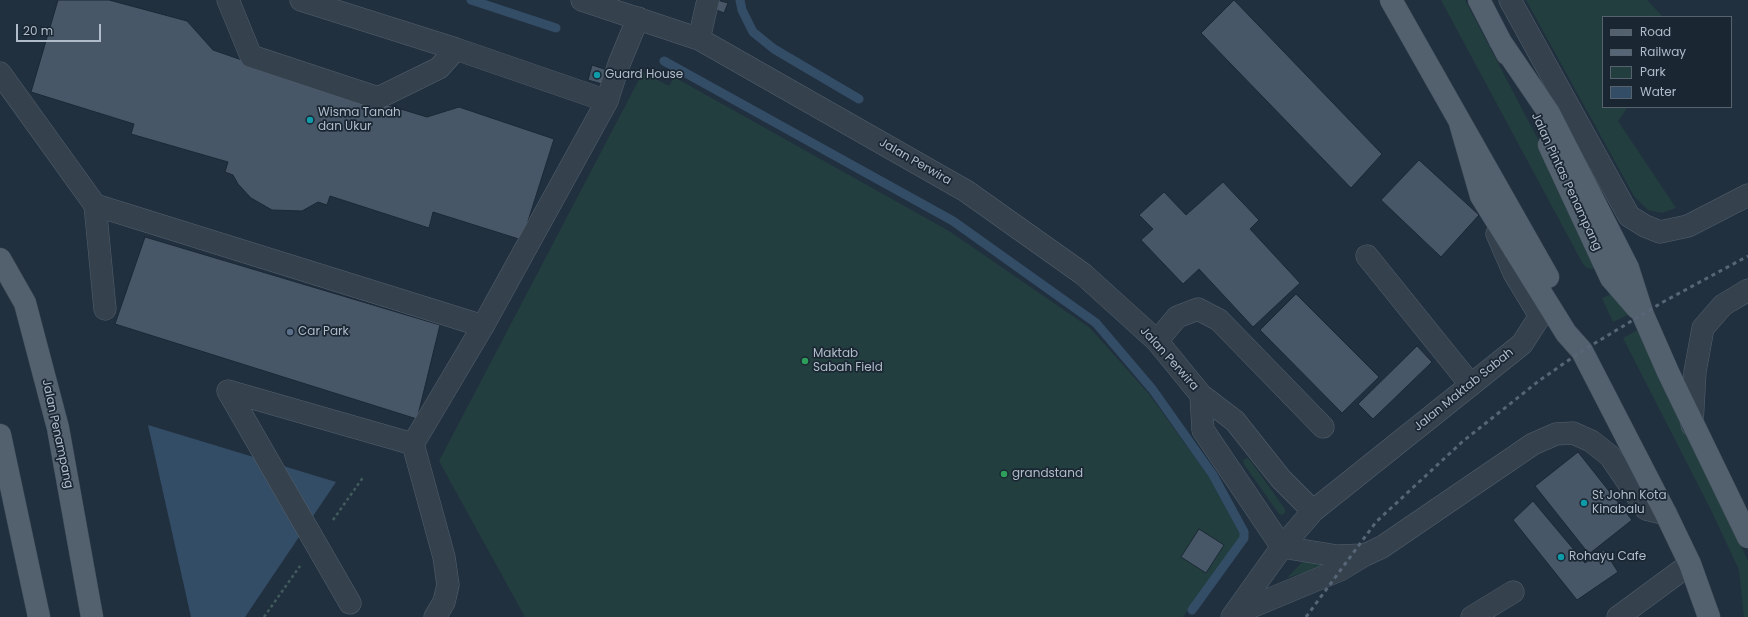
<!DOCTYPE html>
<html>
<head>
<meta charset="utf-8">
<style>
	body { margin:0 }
	#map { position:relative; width:1748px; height:617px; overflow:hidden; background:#21303f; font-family:Poppins,sans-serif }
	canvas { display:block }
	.legend { position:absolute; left:1602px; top:16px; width:130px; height:92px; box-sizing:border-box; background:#1a2733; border:1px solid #56636f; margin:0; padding:5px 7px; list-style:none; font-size:12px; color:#b1bcca }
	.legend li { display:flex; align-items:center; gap:8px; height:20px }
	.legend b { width:20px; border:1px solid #56636f }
	.scale { position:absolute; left:16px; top:24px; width:85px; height:18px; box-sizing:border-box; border:2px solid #b1bcca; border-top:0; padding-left:5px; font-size:12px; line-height:14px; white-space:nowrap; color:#b1bcca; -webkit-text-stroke:3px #1a2733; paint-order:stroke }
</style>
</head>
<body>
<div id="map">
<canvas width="1748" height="617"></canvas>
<ul class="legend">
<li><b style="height:5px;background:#53616f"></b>Road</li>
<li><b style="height:5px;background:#576676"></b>Railway</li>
<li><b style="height:11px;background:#233e3f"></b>Park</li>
<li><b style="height:11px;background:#344d67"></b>Water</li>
</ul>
<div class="scale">20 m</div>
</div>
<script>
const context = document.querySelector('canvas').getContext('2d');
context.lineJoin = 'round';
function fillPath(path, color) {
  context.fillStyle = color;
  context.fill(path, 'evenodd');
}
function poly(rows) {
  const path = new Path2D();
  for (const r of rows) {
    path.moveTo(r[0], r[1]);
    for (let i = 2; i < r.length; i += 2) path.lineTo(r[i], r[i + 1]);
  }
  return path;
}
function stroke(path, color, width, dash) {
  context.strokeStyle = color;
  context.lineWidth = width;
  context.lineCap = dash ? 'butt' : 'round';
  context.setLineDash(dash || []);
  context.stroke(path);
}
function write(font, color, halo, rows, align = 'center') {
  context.font = font + ' Poppins,sans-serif';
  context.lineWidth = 3.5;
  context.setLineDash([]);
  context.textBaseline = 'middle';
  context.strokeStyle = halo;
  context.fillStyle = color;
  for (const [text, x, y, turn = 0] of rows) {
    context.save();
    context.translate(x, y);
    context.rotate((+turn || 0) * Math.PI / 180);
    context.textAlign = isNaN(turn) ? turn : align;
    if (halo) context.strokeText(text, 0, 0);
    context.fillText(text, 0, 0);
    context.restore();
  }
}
const green = poly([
	[1441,0,1465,0,1599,256,1598,266,1592,269,1587,268,1583,264],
	[1526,0,1647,0,1663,17,1603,17,1603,107,1628,107,1618,121,1676,208,1662,213,1648,210,1634,196],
	[643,72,669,86,674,77,949,231,1090,328,1149,394,1209,477,1241,536,1183,617,525,617,439,461],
	[1618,291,1630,314,1613,322,1602,298],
	[1639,329,1748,561,1748,617,1744,617,1739,570,1711,510,1623,338],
	[1247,458,1250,460,1285,509,1285,513,1282,515,1279,514,1244,464,1243,460],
	[1307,557,1335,563,1287,578]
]);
const water = poly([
	[148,425,336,482,245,617,191,617]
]);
const stream = poly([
	[471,0,556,28],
	[740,0,742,10,753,32,774,49,859,99],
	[664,61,953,221,1096,323,1153,390,1213,475,1244,532,1244,538,1192,610]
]);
const building = poly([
	[58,0,109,0,187,21,213,50,268,69,427,117,459,107,554,139,522,240,433,212,429,228,330,196,327,205,318,202,302,211,272,210,251,198,238,184,233,175,225,172,228,162,131,134,134,124,31,92,58,0],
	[717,0,728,3,724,13,714,9,717,0],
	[1234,0,1382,154,1351,188,1201,33,1234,0],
	[592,65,607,70,602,84,588,80,592,65],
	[1419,160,1479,215,1441,257,1381,200,1419,160],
	[1223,182,1259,220,1250,229,1300,283,1253,327,1199,269,1183,284,1141,240,1153,229,1139,215,1164,192,1186,215,1223,182],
	[145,237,440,325,417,419,115,324,145,237],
	[1296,294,1379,377,1342,413,1260,330,1296,294],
	[1417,346,1432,362,1373,419,1358,404,1417,346],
	[1578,452,1632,520,1589,554,1535,486,1578,452],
	[1533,501,1585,563,1604,550,1618,572,1577,600,1513,520,1533,501],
	[1199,529,1224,545,1206,573,1181,557,1199,529]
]);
const path = poly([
	[333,520,364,476],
	[264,617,300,566]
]);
const minor = poly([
	[228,0,251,56,378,98,439,68,456,49],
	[301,0,456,49,607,101],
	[582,0,699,39,966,191,1083,274,1157,341,1201,395,1235,421,1281,479,1313,511],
	[1510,0,1629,216,1645,226,1660,232,1688,226,1748,195],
	[699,39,708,0],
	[0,73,95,205,105,309],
	[95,205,483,326],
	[1367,256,1471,385],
	[1157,341,1177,317,1198,309,1219,320,1323,427],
	[1201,395,1203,430,1282,547],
	[1692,425,1695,372,1703,328,1723,305,1748,290],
	[413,444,444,557,448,585,444,602,435,617],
	[1282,547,1337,556,1363,555],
	[350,603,228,391,413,444,483,326,607,101,619,64,638,18],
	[1234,614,1340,570,1365,555,1382,547,1533,444,1556,434,1573,433,1591,441,1610,456,1646,509,1666,514],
	[1232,617,1282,547,1313,511,1522,344,1540,316,1514,273,1497,234],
	[1472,617,1513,592],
	[1618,617,1690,564]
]);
const major = poly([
	[1391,0,1548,277],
	[1479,0,1507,54],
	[1500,41,1549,113,1628,268,1643,315,1668,372,1748,537],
	[1460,123,1481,196,1566,333,1582,351,1666,514,1690,564,1709,617],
	[1549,145,1611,278,1637,308],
	[0,259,25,303,58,428,92,617],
	[0,435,39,617]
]);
const rail = poly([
	[1306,617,1376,522,1462,442,1540,380,1582,351,1663,302,1748,256]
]);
const markers = [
	[597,75,4,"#0f9aa8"],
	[310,120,4,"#0f9aa8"],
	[290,332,4,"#5c6f8a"],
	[805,361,4,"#2e9e5b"],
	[1004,474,4,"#2e9e5b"],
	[1584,503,4,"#0f9aa8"],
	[1561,557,4,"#0f9aa8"]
];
const poiNames = [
	["Guard House",605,75],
	["Wisma Tanah",318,113],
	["dan Ukur",318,127],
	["Car Park",298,332],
	["Maktab",813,354],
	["Sabah Field",813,368],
	["grandstand",1012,474],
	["St John Kota",1592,496],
	["Kinabalu",1592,510],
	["Rohayu Cafe",1569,557]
];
const streetNames = [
	["Jalan Perwira",915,162,30],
	["Jalan Pintas Penampang",1566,182,65],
	["Jalan Perwira",1169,359,48],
	["Jalan Maktab Sabah",1464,390,-39],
	["Jalan Penampang",57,434,78]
];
fillPath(green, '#233e3f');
fillPath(water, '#344d67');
stroke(stream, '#344d67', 9);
fillPath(building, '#475768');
stroke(building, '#1c2935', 1);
stroke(minor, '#535f6c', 23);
stroke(major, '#3e4b57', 23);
stroke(path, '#415b5d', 2.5, [3, 3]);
stroke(minor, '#35424e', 22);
stroke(major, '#53616f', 22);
stroke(rail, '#576676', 3, [4, 4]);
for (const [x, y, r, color] of markers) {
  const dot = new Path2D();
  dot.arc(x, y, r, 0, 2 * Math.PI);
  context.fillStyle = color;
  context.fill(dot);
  stroke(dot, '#1a2733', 1.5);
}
write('12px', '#b1bcca', '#1a2733', poiNames, 'left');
write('12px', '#b1bcca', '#1a2733', streetNames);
</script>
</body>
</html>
